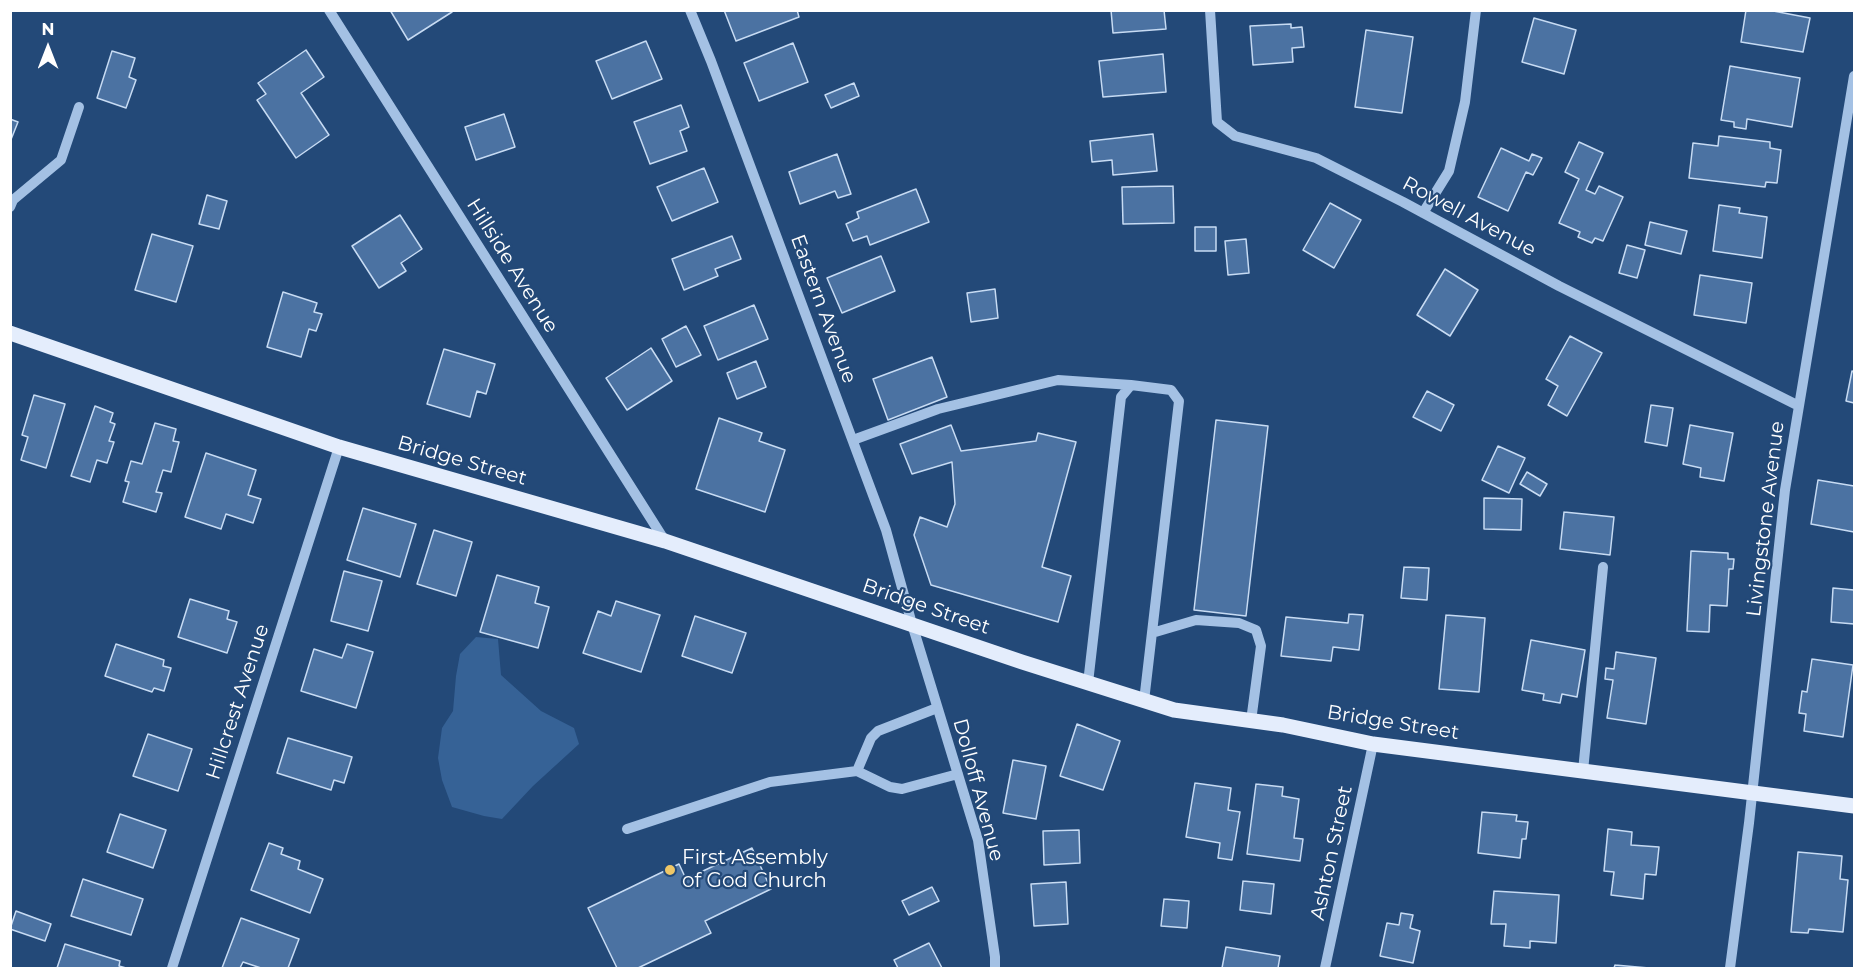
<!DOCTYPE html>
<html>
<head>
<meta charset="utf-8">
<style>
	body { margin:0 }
	#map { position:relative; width:1865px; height:979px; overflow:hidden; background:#234978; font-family:Montserrat,sans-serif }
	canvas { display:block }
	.frame { position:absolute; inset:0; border:12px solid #fff; pointer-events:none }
	.north { position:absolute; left:18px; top:18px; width:60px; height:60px; -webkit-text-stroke:4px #234978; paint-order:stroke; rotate:0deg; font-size:16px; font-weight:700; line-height:24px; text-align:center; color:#fff }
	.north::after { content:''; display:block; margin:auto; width:21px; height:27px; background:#fff; clip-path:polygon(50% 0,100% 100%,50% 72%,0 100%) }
</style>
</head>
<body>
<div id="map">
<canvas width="1865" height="979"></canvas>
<div class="frame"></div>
<div class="north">N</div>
</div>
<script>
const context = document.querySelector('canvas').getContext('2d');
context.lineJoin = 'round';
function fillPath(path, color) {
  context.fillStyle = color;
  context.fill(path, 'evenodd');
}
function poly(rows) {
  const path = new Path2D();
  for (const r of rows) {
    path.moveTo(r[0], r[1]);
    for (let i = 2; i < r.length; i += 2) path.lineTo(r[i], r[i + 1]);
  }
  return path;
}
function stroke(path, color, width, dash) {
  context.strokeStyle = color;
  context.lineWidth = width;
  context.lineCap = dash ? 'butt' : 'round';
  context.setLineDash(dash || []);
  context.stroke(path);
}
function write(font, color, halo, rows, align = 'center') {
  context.font = font + ' Montserrat,sans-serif';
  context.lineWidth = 4.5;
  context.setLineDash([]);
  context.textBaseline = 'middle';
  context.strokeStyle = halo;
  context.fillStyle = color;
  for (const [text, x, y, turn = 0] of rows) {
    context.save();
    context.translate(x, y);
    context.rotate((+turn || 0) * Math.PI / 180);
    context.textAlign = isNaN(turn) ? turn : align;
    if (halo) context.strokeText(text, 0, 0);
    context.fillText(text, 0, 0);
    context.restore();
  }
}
const green = poly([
	[476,637,498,639,501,675,541,711,574,728,579,744,533,786,502,819,484,816,452,807,442,780,438,758,442,728,453,711,456,676,460,654]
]);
const building = poly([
	[390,10,451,10,452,12,408,40,390,10],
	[724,10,797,10,799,17,736,41,724,10],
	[1111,10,1164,10,1166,29,1113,33,1111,10],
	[1746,10,1768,10,1810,18,1803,52,1741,42,1746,10],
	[1534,18,1576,30,1564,74,1522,62,1534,18],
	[1291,24,1291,28,1302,27,1304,47,1292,48,1293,62,1253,65,1250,26,1291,24],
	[1366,30,1413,37,1402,113,1355,107,1366,30],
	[646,41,662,79,612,99,596,61,646,41],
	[793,43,808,82,759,101,744,63,793,43],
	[306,50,324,77,301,93,329,135,296,158,257,100,266,94,258,83,306,50],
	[112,51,135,58,129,77,136,80,126,108,97,98,112,51],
	[1163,54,1166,92,1103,97,1099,61,1163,54],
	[1730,66,1800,78,1792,127,1747,119,1746,129,1734,127,1734,122,1721,120,1730,66],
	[854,83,859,96,831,108,825,95,854,83],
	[681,105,689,127,680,131,687,151,650,164,634,122,681,105],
	[504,114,515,147,476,160,465,127,504,114],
	[10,119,18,122,10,142,10,119],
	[1153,134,1157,171,1113,175,1112,160,1092,162,1090,141,1153,134],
	[1719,136,1770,142,1770,148,1781,150,1777,183,1766,182,1765,187,1689,178,1693,143,1718,146,1719,136],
	[1579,142,1603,153,1586,190,1595,194,1599,186,1623,197,1603,241,1595,238,1592,243,1578,237,1580,232,1559,223,1579,179,1565,172,1579,142],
	[1501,148,1529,161,1532,154,1542,158,1533,175,1526,172,1508,211,1478,197,1501,148],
	[837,154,851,194,838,198,835,191,800,204,789,172,837,154],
	[704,168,718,202,672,221,657,187,704,168],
	[1173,186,1174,223,1123,224,1122,187,1173,186],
	[916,189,929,222,870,245,867,236,853,241,846,224,859,218,857,212,916,189],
	[207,195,227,201,219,229,199,224,207,195],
	[1330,203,1361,220,1334,268,1303,250,1330,203],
	[1719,205,1740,208,1739,213,1767,217,1762,258,1713,251,1719,205],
	[400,215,422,249,401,263,406,271,379,288,352,246,400,215],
	[1650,222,1687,231,1681,254,1645,245,1650,222],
	[1195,227,1216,227,1216,251,1195,251,1195,227],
	[152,234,193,246,176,302,135,290,152,234],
	[732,236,741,259,715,269,718,276,684,290,672,259,732,236],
	[1246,239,1249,273,1228,275,1225,241,1246,239],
	[1627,245,1645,250,1637,278,1619,273,1627,245],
	[881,256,895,291,842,313,827,278,881,256],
	[1445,269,1478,290,1450,336,1417,315,1445,269],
	[1700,275,1752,283,1746,323,1694,315,1700,275],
	[995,289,998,318,971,322,967,293,995,289],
	[283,292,317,303,314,312,322,314,316,331,309,329,301,357,267,347,283,292],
	[754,305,768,339,718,360,704,326,754,305],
	[686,326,701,355,676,367,662,339,686,326],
	[1570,336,1602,353,1567,416,1548,405,1558,386,1546,379,1570,336],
	[651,348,672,381,627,410,606,378,651,348],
	[444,349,495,364,486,394,477,391,470,417,427,404,444,349],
	[932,357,947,397,888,420,873,379,932,357],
	[756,361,766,387,737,399,727,373,756,361],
	[1852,371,1854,372,1854,403,1846,401,1852,371],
	[1427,391,1454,405,1441,431,1413,417,1427,391],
	[34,395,65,404,46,468,21,460,28,437,22,435,34,395],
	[1651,405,1673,408,1667,446,1645,442,1651,405],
	[95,406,113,413,110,422,115,424,109,441,114,442,107,463,97,460,90,482,71,476,95,406],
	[719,418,762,433,759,441,785,450,765,512,696,489,719,418],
	[1216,420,1268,426,1246,616,1194,610,1216,420],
	[155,423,176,429,173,441,179,442,171,472,163,470,156,492,162,493,156,512,123,502,129,482,125,481,131,461,142,464,155,423],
	[951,425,961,451,1036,441,1038,433,1076,442,1042,567,1071,576,1058,622,931,585,914,535,920,517,947,527,955,504,952,462,912,474,900,444,951,425],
	[1690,425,1733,433,1724,481,1700,477,1701,468,1683,464,1690,425],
	[1498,446,1525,458,1509,493,1482,480,1498,446],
	[206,453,256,470,248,495,261,499,253,523,226,514,221,529,185,517,206,453],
	[1527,472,1547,484,1540,496,1520,484,1527,472],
	[1818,480,1854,486,1854,532,1811,524,1818,480],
	[1484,498,1522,499,1521,530,1484,529,1484,498],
	[363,508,416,524,400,577,347,560,363,508],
	[1564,512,1614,517,1610,555,1560,549,1564,512],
	[434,530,472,542,456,596,417,584,434,530],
	[1691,551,1728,553,1728,559,1734,559,1733,569,1729,569,1727,606,1710,605,1709,632,1687,631,1691,551],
	[1404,567,1429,568,1427,600,1401,598,1404,567],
	[344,571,382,581,368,631,331,621,344,571],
	[497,575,539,587,535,603,549,607,538,648,480,632,497,575],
	[1833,588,1854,590,1854,624,1831,622,1833,588],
	[190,599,229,611,227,619,237,622,227,653,178,637,190,599],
	[616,601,660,615,641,672,583,653,598,611,611,616,616,601],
	[1349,614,1363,615,1359,650,1333,647,1331,661,1281,656,1286,617,1348,623,1349,614],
	[1446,615,1485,618,1479,692,1439,689,1446,615],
	[695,616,746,633,732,673,682,656,695,616],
	[1531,640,1585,650,1577,697,1562,694,1560,703,1543,700,1544,694,1522,690,1531,640],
	[116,644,164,660,163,666,171,668,164,691,154,688,152,692,105,676,116,644],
	[347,644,373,652,356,708,301,691,314,649,342,658,347,644],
	[1616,652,1656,658,1646,724,1607,718,1613,680,1605,679,1606,668,1614,669,1616,652],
	[1812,659,1853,665,1843,737,1804,731,1806,714,1799,713,1802,691,1807,692,1812,659],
	[1077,724,1120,741,1103,790,1060,776,1077,724],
	[148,734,192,749,178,791,133,776,148,734],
	[288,738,352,757,344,783,334,780,331,790,277,773,288,738],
	[1013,760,1046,766,1036,819,1003,813,1013,760],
	[1195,783,1231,788,1228,810,1240,812,1232,860,1218,858,1220,843,1186,837,1195,783],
	[1256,784,1283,787,1282,796,1299,799,1294,838,1303,839,1300,861,1247,854,1256,784],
	[1482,812,1517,815,1516,821,1528,822,1526,839,1522,839,1520,858,1478,853,1482,812],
	[120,814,166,830,153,868,107,852,120,814],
	[1608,829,1632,832,1631,845,1659,847,1656,875,1645,874,1643,899,1611,895,1614,872,1604,871,1608,829],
	[1079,830,1080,863,1044,865,1043,831,1079,830],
	[269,843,283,848,281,854,300,861,298,869,323,879,310,913,251,890,269,843],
	[752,848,771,889,705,921,711,933,638,968,617,968,588,908,679,864,686,879,752,848],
	[1798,852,1842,856,1840,879,1848,880,1843,932,1809,929,1808,933,1791,932,1798,852],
	[83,879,143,899,131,935,71,916,83,879],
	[1243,881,1274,884,1271,914,1240,910,1243,881],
	[1066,882,1068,924,1034,926,1031,884,1066,882],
	[932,887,939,901,909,915,902,901,932,887],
	[1494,891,1559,895,1556,943,1530,941,1530,948,1504,946,1506,924,1491,924,1494,891],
	[1164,899,1189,901,1187,928,1161,926,1164,899],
	[16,911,51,924,45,941,10,929,16,911],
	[1401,913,1413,915,1410,928,1420,931,1413,963,1380,956,1387,923,1399,925,1401,913],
	[241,918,299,939,288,968,261,968,243,962,240,968,222,968,241,918],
	[929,943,942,968,898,968,894,960,929,943],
	[65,944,120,961,119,966,126,968,57,968,65,944],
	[1226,947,1280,956,1278,968,1222,968,1226,947],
	[1615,965,1649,968,1614,968,1615,965]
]);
const minor = poly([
	[329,10,665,541],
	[690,10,711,61,886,530,912,624,978,840,995,957,995,968],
	[1210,10,1217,122,1235,136,1316,158,1403,202,1559,286,1799,406],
	[10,207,13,200,61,160,79,107],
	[1423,213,1449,171,1465,102,1476,10],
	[853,440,938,409,1058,380,1131,385],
	[1152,633,1196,620,1239,623,1256,630,1261,646,1251,721],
	[1088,683,1121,397,1131,385,1171,390,1179,401,1144,701],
	[937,708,878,731,871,738,857,771,890,787,902,789,958,774],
	[1583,771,1603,567],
	[627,829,770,782,857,771],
	[172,968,339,447],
	[1325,968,1373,744],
	[1730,968,1749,823,1785,490,1854,76]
]);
const major = poly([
	[10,333,339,447,665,541,1022,662,1174,710,1283,725,1373,744,1854,806]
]);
const markers = [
	[670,870,6,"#efc767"]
];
const streetNames = [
	["Rowell Avenue",1469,217,28],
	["Hillside Avenue",512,266,58],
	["Eastern Avenue",823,309,70],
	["Bridge Street",462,461,16],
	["Livingstone Avenue",1766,519,-83],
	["Bridge Street",926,607,19],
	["Hillcrest Avenue",238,702,-72],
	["Bridge Street",1393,723,9],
	["Dolloff Avenue",978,790,75],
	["Ashton Street",1332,853,-78]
];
const poiNames = [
	["First Assembly",682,858],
	["of God Church",682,881]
];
fillPath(green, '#366296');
fillPath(building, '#4b72a2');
stroke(building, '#c7dbf3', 1.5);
stroke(minor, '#a4c1e4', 10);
stroke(major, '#e4edfc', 15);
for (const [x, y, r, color] of markers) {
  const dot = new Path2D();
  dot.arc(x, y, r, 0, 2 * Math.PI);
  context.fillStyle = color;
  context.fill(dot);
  stroke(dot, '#234978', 2);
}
write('20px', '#fff', '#234978', streetNames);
write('20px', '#fff', '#234978', poiNames, 'left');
</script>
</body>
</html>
